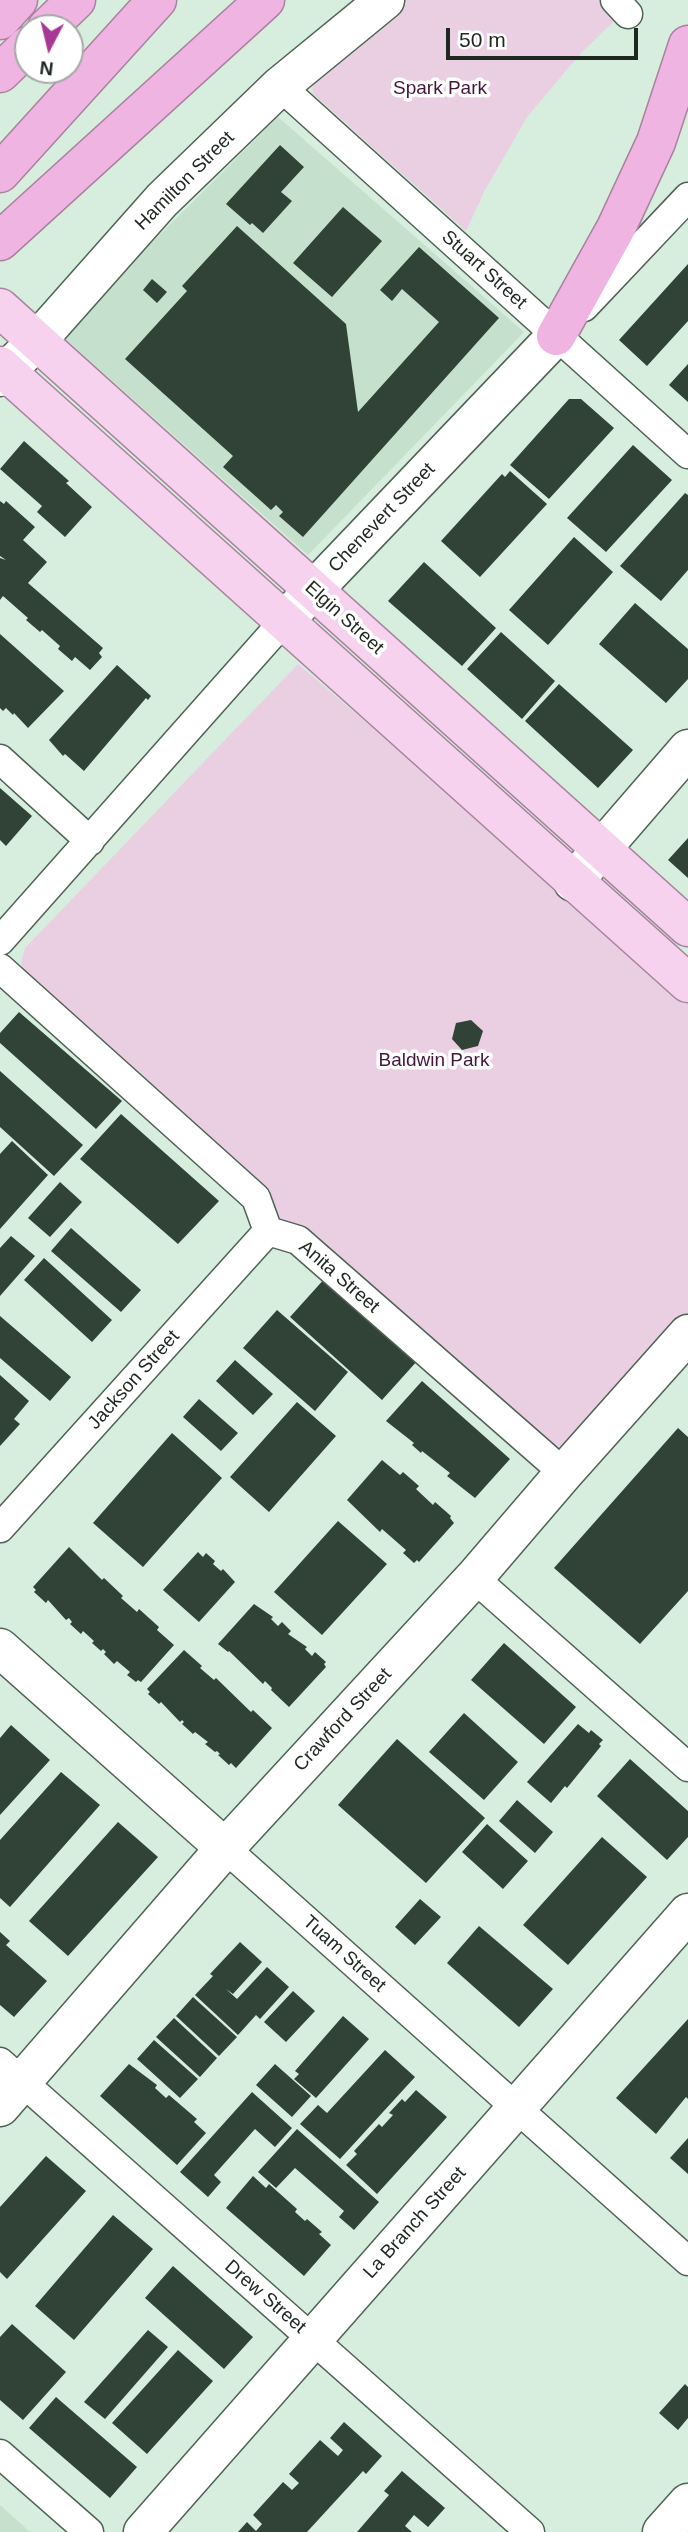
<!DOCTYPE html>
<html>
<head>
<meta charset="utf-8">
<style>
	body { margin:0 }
	#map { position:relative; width:688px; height:2532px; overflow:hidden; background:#d7eddd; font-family:Helvetica,sans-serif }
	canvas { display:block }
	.north { position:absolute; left:14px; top:14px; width:70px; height:70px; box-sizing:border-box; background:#fff; border:2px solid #a5a9a6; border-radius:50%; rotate:187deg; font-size:19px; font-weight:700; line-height:28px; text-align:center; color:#1f2721 }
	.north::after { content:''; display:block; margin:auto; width:24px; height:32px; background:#a83895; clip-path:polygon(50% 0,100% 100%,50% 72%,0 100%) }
	.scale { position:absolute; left:446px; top:28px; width:192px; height:32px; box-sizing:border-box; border:4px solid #1f2721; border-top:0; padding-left:9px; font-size:21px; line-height:24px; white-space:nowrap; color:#1f2721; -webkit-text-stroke:5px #fff; paint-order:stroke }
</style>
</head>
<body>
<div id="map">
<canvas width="688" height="2532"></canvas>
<div class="north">N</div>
<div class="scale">50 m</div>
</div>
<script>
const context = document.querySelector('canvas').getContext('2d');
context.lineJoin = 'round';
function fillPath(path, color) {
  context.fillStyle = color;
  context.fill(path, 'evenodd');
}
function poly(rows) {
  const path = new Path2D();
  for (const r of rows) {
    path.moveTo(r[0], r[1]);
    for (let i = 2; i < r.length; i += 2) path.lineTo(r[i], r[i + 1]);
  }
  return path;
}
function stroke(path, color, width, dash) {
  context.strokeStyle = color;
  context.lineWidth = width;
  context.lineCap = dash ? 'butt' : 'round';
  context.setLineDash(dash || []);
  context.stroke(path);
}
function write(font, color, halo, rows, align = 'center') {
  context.font = font + ' Helvetica,sans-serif';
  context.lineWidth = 7;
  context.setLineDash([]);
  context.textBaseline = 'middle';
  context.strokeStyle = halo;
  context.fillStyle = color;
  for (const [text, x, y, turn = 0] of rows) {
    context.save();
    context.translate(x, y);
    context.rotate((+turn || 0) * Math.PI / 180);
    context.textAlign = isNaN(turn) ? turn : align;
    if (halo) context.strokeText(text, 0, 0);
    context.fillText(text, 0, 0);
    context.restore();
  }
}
const built = poly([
	[278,117,524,332,308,555,60,334],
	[0,2505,30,2532,0,2532]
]);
const green = poly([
	[404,0,636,0,582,52,527,117,484,192,466,231,313,94,312,83,315,76],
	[298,664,688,997,688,1318,569,1446,553,1446,281,1225,28,976,21,963,25,948]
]);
const building = poly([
	[280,145,304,167,281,192,292,201,263,233,252,223,250,225,226,204],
	[343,207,382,241,332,297,293,263],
	[237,226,346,324,358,412,439,322,402,289,392,301,380,290,419,247,499,318,303,537,279,516,283,512,276,505,271,510,223,467,233,456,125,359,187,291,182,286],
	[688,264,688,321,647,366,619,340],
	[152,279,167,292,157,303,143,290],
	[688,364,688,402,669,385],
	[569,399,581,399,614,428,549,499,510,465],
	[24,441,69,481,66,483,92,507,65,537,37,512,42,506,0,469],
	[633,445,672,480,606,552,567,518],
	[510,471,547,504,480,577,441,541,502,474,505,477],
	[685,493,688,495,688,570,661,601,620,566],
	[0,501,4,504,6,501,35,527,23,540,47,562,28,583,103,648,99,653,102,657,90,670,75,657,72,661,58,649,60,646,42,630,40,632,26,620,28,618,3,596,0,600,0,558,6,560,0,556],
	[574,537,613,572,548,645,509,610],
	[424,562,496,628,462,666,388,601],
	[635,603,688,649,688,679,666,703,599,644],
	[501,632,555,681,522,719,467,669],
	[0,634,64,691,28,728,14,713,13,715,6,708,3,711,0,708],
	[117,665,151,696,148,700,146,698,84,771,65,754,63,756,49,740],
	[559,684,633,750,598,788,525,721],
	[0,788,32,816,6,846,0,840],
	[688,838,688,878,668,860],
	[19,1012,122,1101,96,1129,0,1043,0,1033],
	[471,1020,483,1031,478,1046,462,1050,452,1039,456,1023],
	[0,1071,83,1145,54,1176,0,1127],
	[121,1114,219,1201,178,1244,80,1159],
	[12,1141,48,1175,0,1229,0,1154],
	[60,1182,82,1202,50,1237,28,1218],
	[71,1228,141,1290,121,1312,51,1251],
	[11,1236,35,1256,0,1296,0,1248],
	[44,1258,112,1320,92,1342,24,1280],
	[326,1277,418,1360,382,1400,290,1317],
	[277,1310,348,1372,315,1411,243,1348],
	[0,1316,71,1377,50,1401,0,1358],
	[235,1360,273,1394,253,1415,216,1381],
	[0,1375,29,1401,14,1419,20,1424,0,1446],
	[422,1381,510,1459,475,1498,447,1476,450,1473,422,1451,421,1453,412,1445,414,1443,386,1421],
	[199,1399,238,1433,221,1451,183,1417],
	[297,1402,336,1436,269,1512,230,1477],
	[678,1428,688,1437,688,1591,640,1644,554,1568],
	[172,1433,222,1478,143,1567,93,1523],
	[382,1460,400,1475,403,1472,419,1486,416,1489,433,1505,435,1502,451,1516,450,1518,454,1523,419,1562,417,1560,414,1563,403,1553,406,1550,382,1529,380,1532,347,1500],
	[338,1521,387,1564,322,1635,274,1592],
	[69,1547,102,1580,104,1578,123,1596,121,1598,137,1612,139,1609,159,1627,157,1630,174,1645,141,1682,138,1680,136,1682,127,1675,130,1672,117,1661,114,1664,104,1654,106,1652,103,1649,101,1651,92,1643,94,1641,83,1631,81,1634,70,1624,72,1622,69,1618,66,1620,48,1600,46,1603,34,1592,36,1590,33,1587],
	[198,1552,203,1557,206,1553,215,1561,213,1564,221,1571,223,1569,235,1582,199,1622,163,1590],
	[254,1604,273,1617,271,1619,278,1626,282,1622,291,1631,288,1634,307,1647,305,1649,312,1656,315,1652,326,1662,324,1664,326,1667,289,1707,271,1690,272,1688,265,1681,263,1684,229,1651,228,1652,218,1644],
	[504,1643,576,1707,544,1744,471,1680],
	[184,1650,202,1666,200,1668,214,1680,216,1678,251,1712,253,1710,272,1728,236,1768,231,1763,229,1765,218,1755,220,1754,217,1751,215,1752,205,1744,208,1742,195,1732,193,1734,182,1724,184,1722,182,1720,180,1722,161,1702,159,1704,148,1694,150,1692,147,1689],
	[464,1713,518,1762,484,1800,429,1752],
	[578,1724,589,1733,591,1730,603,1740,599,1744,601,1746,567,1788,565,1786,551,1803,527,1782],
	[11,1725,50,1760,0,1815,0,1738],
	[397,1739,485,1818,426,1883,338,1805],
	[630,1759,688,1811,688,1837,667,1860,597,1796],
	[61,1772,100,1805,10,1907,0,1898,0,1840],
	[517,1800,553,1832,535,1853,499,1821],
	[118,1822,158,1857,68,1956,29,1921],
	[487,1824,528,1861,503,1889,462,1852],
	[602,1837,647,1877,568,1965,523,1925],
	[420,1899,441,1917,415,1945,395,1927],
	[479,1926,553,1989,519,2027,447,1963],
	[0,1932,10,1941,6,1945,47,1981,14,2017,0,2005],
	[240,1942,262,1962,233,1994,226,1989,237,1999,267,1967,289,1987,260,2019,256,2015,238,2035,195,1995,213,1976,210,1974],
	[293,1991,315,2011,286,2042,264,2022],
	[193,1997,237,2037,219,2056,176,2016],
	[343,2016,369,2039,316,2098,294,2079,299,2074,295,2071],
	[174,2018,217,2058,200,2077,156,2037],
	[688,2019,688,2099,686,2097,656,2134,616,2098],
	[154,2040,198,2079,180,2098,137,2059],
	[385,2050,415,2077,340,2159,300,2124,318,2105,327,2113],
	[129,2064,157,2085,155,2088,166,2098,169,2095,197,2119,194,2122,206,2133,177,2165,100,2096],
	[275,2064,311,2096,292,2117,256,2085],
	[416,2090,447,2117,377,2194,346,2165,357,2154,354,2151,379,2124,382,2127,393,2115,389,2113,402,2099,405,2102],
	[252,2092,292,2128,275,2147,255,2129,214,2175,221,2182,208,2197,180,2172],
	[297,2129,379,2202,354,2230,339,2217,344,2211,295,2168,276,2188,258,2172],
	[688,2138,688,2174,670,2158],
	[46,2156,86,2191,7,2279,0,2272,0,2207],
	[253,2176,266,2188,269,2184,297,2209,295,2212,305,2221,307,2219,322,2232,319,2234,331,2245,304,2276,226,2208],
	[113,2215,153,2249,74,2340,35,2306],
	[173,2266,253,2337,224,2369,145,2298],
	[12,2324,66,2372,23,2420,0,2400,0,2337],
	[148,2330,168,2347,105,2419,84,2402],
	[178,2350,213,2381,147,2454,112,2423],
	[685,2384,688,2387,688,2418,678,2430,659,2413],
	[56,2397,137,2467,110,2498,29,2428],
	[344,2422,382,2456,366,2474,363,2471,307,2532,238,2532,247,2522,256,2531,262,2524,253,2515,283,2482,292,2490,299,2483,289,2474,320,2440,338,2456,343,2450,330,2438],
	[402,2471,445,2508,428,2527,414,2515,405,2526,412,2532,357,2532,389,2495,384,2491]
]);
const street = poly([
	[615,0,628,14],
	[280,86,688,454],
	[584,307,688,197],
	[0,759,90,841],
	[0,941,283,622],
	[0,968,256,1198,268,1231,298,1240,564,1473],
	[0,1528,268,1231],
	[474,1578,688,1767],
	[225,1848,688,2261],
	[0,2062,530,2532],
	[0,2454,89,2532]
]);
const secondary = poly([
	[0,377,36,342,162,200,280,86,385,0],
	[283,622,556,336],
	[573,882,688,749],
	[0,1648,225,1848],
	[0,2107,225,1848,474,1578,564,1473,688,1334],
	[143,2532,688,1913],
	[662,2532,688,2503]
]);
const primary = poly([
	[0,308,688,927],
	[0,366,688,983]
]);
const highway = poly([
	[0,20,18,0],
	[47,28,76,0],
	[0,73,28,46],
	[0,173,157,0],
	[0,241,265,0],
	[556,336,616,228,656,142,688,45]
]);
const parkNames = [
	["Spark Park",440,89],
	["Baldwin Park",434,1061]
];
const streetNames = [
	["Hamilton Street",185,181,-45],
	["Stuart Street",484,270,42],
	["Chenevert Street",382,518,-46],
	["Elgin Street",344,618,42],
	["Anita Street",339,1277,41],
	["Jackson Street",134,1380,-48],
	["Crawford Street",343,1720,-47],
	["Tuam Street",344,1954,42],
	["La Branch Street",415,2223,-48],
	["Drew Street",265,2297,41]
];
fillPath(built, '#c5e0cc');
fillPath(green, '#eacfe3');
fillPath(building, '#314336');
stroke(street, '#4f6255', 31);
stroke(secondary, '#4f6255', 41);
stroke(primary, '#a7839e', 41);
stroke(highway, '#a7839e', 41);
stroke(street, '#fff', 28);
stroke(secondary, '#fff', 38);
stroke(primary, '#f6d2ee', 38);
stroke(highway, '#f0b4e2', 38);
write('19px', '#45163d', '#fff', parkNames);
write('19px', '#1f2721', '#fff', streetNames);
</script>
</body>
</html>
